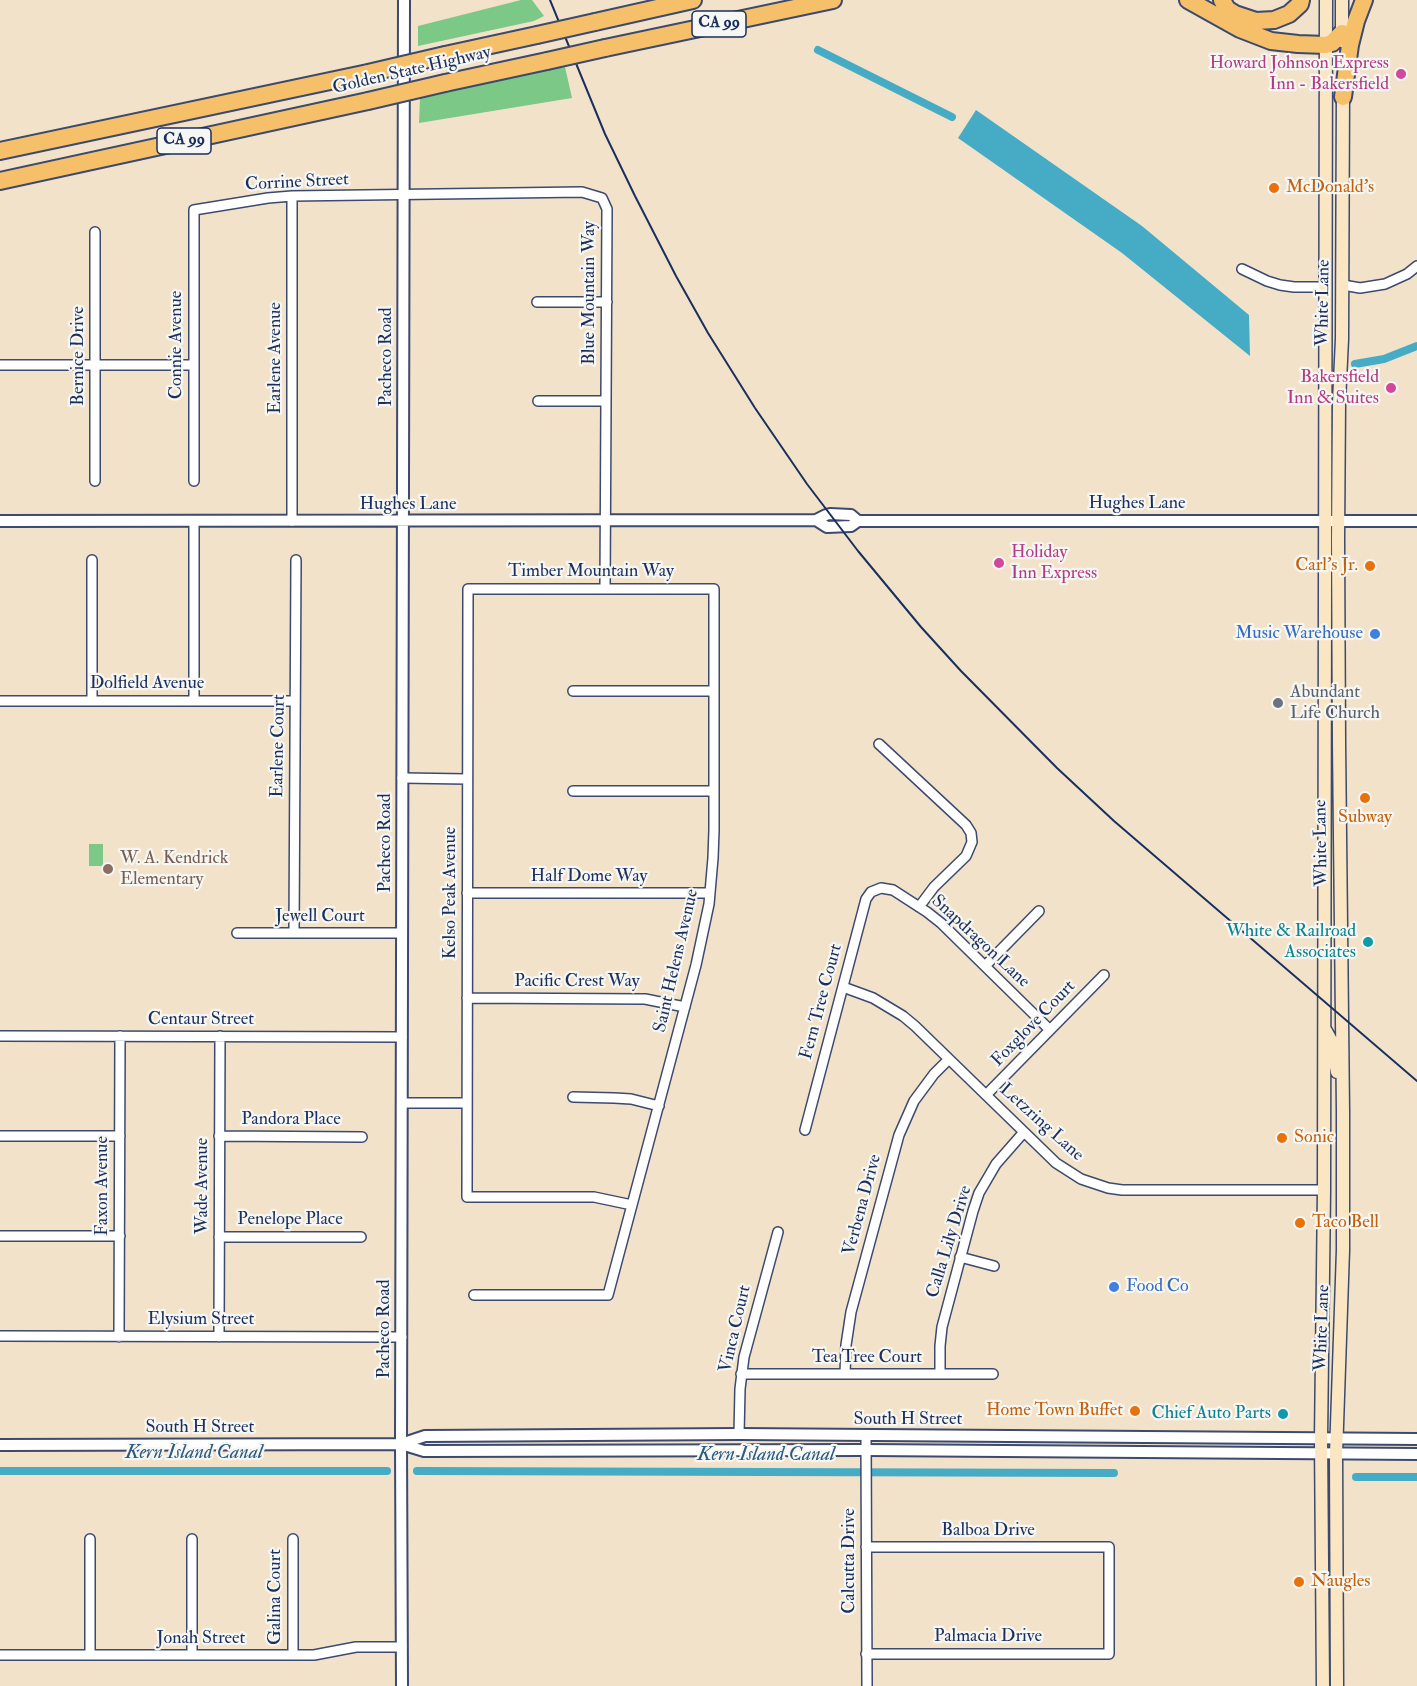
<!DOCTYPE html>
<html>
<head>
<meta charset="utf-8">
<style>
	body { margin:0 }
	canvas { display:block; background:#f2e2ca }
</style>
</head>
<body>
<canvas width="1417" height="1686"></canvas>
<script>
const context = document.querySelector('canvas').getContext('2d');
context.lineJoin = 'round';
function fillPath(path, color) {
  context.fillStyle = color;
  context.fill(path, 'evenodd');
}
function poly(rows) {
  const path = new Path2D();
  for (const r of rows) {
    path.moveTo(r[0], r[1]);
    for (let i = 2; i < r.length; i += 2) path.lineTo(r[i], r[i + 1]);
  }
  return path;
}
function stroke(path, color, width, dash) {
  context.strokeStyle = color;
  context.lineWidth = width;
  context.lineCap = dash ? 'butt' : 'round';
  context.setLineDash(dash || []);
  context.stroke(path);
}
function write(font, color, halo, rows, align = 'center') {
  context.font = font + ' "IM FELL Double Pica",serif';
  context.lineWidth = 4.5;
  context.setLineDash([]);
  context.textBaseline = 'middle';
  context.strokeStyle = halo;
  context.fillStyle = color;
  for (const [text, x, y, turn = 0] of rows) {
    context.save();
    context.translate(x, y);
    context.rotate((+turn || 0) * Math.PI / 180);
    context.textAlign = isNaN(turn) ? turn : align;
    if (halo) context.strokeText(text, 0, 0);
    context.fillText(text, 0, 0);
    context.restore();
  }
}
const green = poly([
	[521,0,532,0,544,16,534,21,418,46,418,26],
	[565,67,572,98,419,123,420,98,551,69],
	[89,844,103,844,103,866,89,866]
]);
const water = poly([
	[976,110,1142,226,1249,315,1250,356,1122,253,958,138]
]);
const canal = poly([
	[818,50,952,117],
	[1355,364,1384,359,1417,346],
	[0,1471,387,1471],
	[417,1471,1114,1473],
	[1356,1477,1417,1477]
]);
const minor = poly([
	[292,196,292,521],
	[1242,269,1267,281,1280,285,1294,287,1326,287],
	[1343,285,1360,288,1385,284,1407,274,1417,266],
	[537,302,607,302],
	[0,365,194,365],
	[538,401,606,401],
	[95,481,95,232],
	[194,481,194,210,268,198,292,196,582,192,602,198,607,209,605,589],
	[194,521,194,701],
	[573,691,714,691],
	[0,701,295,701],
	[92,701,92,560],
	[879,744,966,825,971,833,972,842,966,856,934,887,919,907],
	[402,778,467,779],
	[573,791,714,791],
	[467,893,710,893],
	[237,933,402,933],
	[294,933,296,560],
	[985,966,1039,911],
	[843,987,873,998,903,1016,915,1026,1056,1163,1081,1179,1108,1188,1122,1190,1324,1190],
	[467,998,645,999,685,1007],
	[0,1036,402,1037],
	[986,1095,1104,975],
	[573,1097,614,1098,631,1099,659,1106],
	[402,1103,467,1103],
	[805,1130,866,899,871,892,881,888,893,890,927,912,941,923,1050,1030],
	[0,1136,120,1136],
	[219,1136,362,1137],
	[0,1236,120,1236],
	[219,1237,361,1237],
	[960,1257,994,1266],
	[474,1295,608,1295,696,965,709,904,713,858,714,830,714,589,468,589,467,1197,594,1197,632,1205],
	[0,1336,402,1337],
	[119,1337,120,1036],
	[219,1337,220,1036],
	[741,1374,993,1374],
	[845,1374,846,1345,851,1312,899,1135,914,1101,934,1074,949,1059],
	[940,1374,940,1346,942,1327,973,1211,979,1193,996,1164,1024,1132],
	[739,1434,740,1389,744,1357,778,1232],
	[866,1436,867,1686],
	[90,1539,90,1655],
	[192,1539,192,1655],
	[293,1539,293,1655],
	[866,1547,1109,1547,1109,1654,866,1654],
	[0,1655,314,1655,356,1647,402,1647]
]);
const tertiary = poly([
	[816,520,827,527,851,526,858,521,1417,521],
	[0,521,816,520,826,515,830,514,851,515,858,521],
	[401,1444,425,1436,739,1434,1417,1439],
	[0,1445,401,1444,424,1451,866,1450,1417,1454],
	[402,1686,401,1444,404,0]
]);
const secondary = poly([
	[1342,0,1342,41],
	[1326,1031,1332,1042,1337,1072],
	[1323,1686,1321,1439,1324,1190,1326,0],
	[1337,1686,1336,1454,1343,1250,1343,1112,1339,742,1338,539,1339,402,1342,339,1343,88]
]);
const motorway = poly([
	[1188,0,1240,29,1271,41,1298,44,1326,45,1332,43,1342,33],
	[1222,0,1227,9,1235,14,1256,21,1274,20,1289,14,1300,4,1301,0],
	[595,22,693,0],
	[605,48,833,0],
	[445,55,537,35],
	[445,83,547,61],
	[1343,97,1350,45,1356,21,1364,0],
	[0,151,368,73],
	[0,181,368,101]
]);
const rail = poly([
	[550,0,605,134,635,196,676,276,708,333,755,408,807,484,858,551,921,627,961,671,1057,768,1114,821,1417,1081]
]);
const motorwayBridge = poly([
	[537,35,595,22],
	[547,61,605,48],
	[368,73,445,55],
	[368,101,445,83]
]);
const markers = [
	[1401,74,6,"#d1479c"],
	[1274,188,6,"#e8710a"],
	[1391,388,6,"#d1479c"],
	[999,563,6,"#d1479c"],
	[1370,566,6,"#e8710a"],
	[1375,634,6,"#3f7fe0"],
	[1278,703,6,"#6b7280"],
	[1365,798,6,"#e8710a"],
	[108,869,6,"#8d6e63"],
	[1368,942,6,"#0f9aa8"],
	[1282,1138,6,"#e8710a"],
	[1300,1223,6,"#e8710a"],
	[1114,1287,6,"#3f7fe0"],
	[1135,1411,6,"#e8710a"],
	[1283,1414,6,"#0f9aa8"],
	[1299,1582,6,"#e8710a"]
];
const shields = [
	[719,24,54],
	[184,141,54]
];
const shieldNames = [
	["CA 99",719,24],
	["CA 99",184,141]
];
const hotelNames = [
	["Howard Johnson Express",1389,64],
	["Inn - Bakersfield",1389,85],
	["Bakersfield",1379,378],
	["Inn & Suites",1379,399],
	["Holiday",1011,553,"left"],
	["Inn Express",1011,574,"left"]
];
const streetNames = [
	["Golden State Highway",412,71,-13],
	["Corrine Street",297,183,-3],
	["Blue Mountain Way",590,293,-90],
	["White Lane",1324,303,-89],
	["Connie Avenue",177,345,-90],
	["Bernice Drive",79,356,-90],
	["Pacheco Road",387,357,-90],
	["Earlene Avenue",276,358,-90],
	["Hughes Lane",1137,504],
	["Hughes Lane",408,505],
	["Timber Mountain Way",591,572],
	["Dolfield Avenue",147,684],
	["Earlene Court",279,746,-89],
	["Pacheco Road",386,843,-90],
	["White Lane",1322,843,-91],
	["Half Dome Way",589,877],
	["Kelso Peak Avenue",451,893,-90],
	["Jewell Court",320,917],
	["Snapdragon Lane",980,942,43],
	["Saint Helens Avenue",677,961,-77],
	["Pacific Crest Way",577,982],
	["Fern Tree Court",822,1002,-75],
	["Centaur Street",201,1020],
	["Foxglove Court",1034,1024,-46],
	["Pandora Place",291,1120],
	["Letzring Lane",1041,1123,42],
	["Faxon Avenue",103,1186,-90],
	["Wade Avenue",203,1186,-90],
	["Verbena Drive",863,1205,-75],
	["Penelope Place",290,1220],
	["Calla Lily Drive",950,1242,-73],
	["Elysium Street",201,1320],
	["White Lane",1323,1328,-88],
	["Pacheco Road",385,1329,-90],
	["Vinca Court",736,1329,-77],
	["Tea Tree Court",867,1358],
	["South H Street",908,1420],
	["South H Street",200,1428],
	["Balboa Drive",988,1531],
	["Calcutta Drive",850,1561,-90],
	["Galina Court",276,1597,-90],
	["Palmacia Drive",988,1637],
	["Jonah Street",201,1639]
];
const foodNames = [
	["McDonald's",1286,188],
	["Carl's Jr.",1358,566,"right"],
	["Subway",1365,818,"center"],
	["Sonic",1294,1138],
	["Taco Bell",1312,1223],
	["Home Town Buffet",1123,1411,"right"],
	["Naugles",1311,1582]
];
const shopNames = [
	["Music Warehouse",1363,634],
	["Food Co",1126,1287,"left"]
];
const worshipNames = [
	["Abundant",1290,693],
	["Life Church",1290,714]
];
const educationNames = [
	["W. A. Kendrick",120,859],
	["Elementary",120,880]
];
const cultureNames = [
	["White & Railroad",1356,932],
	["Associates",1356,953],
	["Chief Auto Parts",1271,1414]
];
const waterNames = [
	["Kern Island Canal",194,1454],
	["Kern Island Canal",766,1456]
];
fillPath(green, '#7cc886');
fillPath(water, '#46acc6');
stroke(canal, '#46acc6', 8);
stroke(minor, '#3b4a6e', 12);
stroke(tertiary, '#3b4a6e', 14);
stroke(secondary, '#3b4a6e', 15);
stroke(motorway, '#3b4a6e', 20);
stroke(minor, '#fff', 9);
stroke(tertiary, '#fff', 10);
stroke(secondary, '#fbe6c4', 12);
stroke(motorway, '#f6c06b', 16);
stroke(rail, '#1b2f5e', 2);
stroke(motorwayBridge, '#3b4a6e', 20, []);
stroke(motorwayBridge, '#f6c06b', 16);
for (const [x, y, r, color] of markers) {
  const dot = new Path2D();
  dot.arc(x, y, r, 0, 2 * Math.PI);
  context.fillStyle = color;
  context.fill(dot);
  stroke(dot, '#f6f6f2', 2);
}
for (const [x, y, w] of shields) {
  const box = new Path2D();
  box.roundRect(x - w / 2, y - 13, w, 26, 4.5);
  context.fillStyle = '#f6f6f2';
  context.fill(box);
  stroke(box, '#1b2f5e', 1.5);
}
write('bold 16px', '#1b2f5e', null, shieldNames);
write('18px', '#b23c85', '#f6f6f2', hotelNames, 'right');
write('18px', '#1b2f5e', '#f6f6f2', streetNames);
write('18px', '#c56008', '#f6f6f2', foodNames, 'left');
write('18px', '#366cbe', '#f6f6f2', shopNames, 'right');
write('18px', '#5b616d', '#f6f6f2', worshipNames, 'left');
write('18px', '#785e54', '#f6f6f2', educationNames, 'left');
write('18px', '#0d838f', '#f6f6f2', cultureNames, 'right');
write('italic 20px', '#2a5b82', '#f6f6f2', waterNames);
</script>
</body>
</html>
